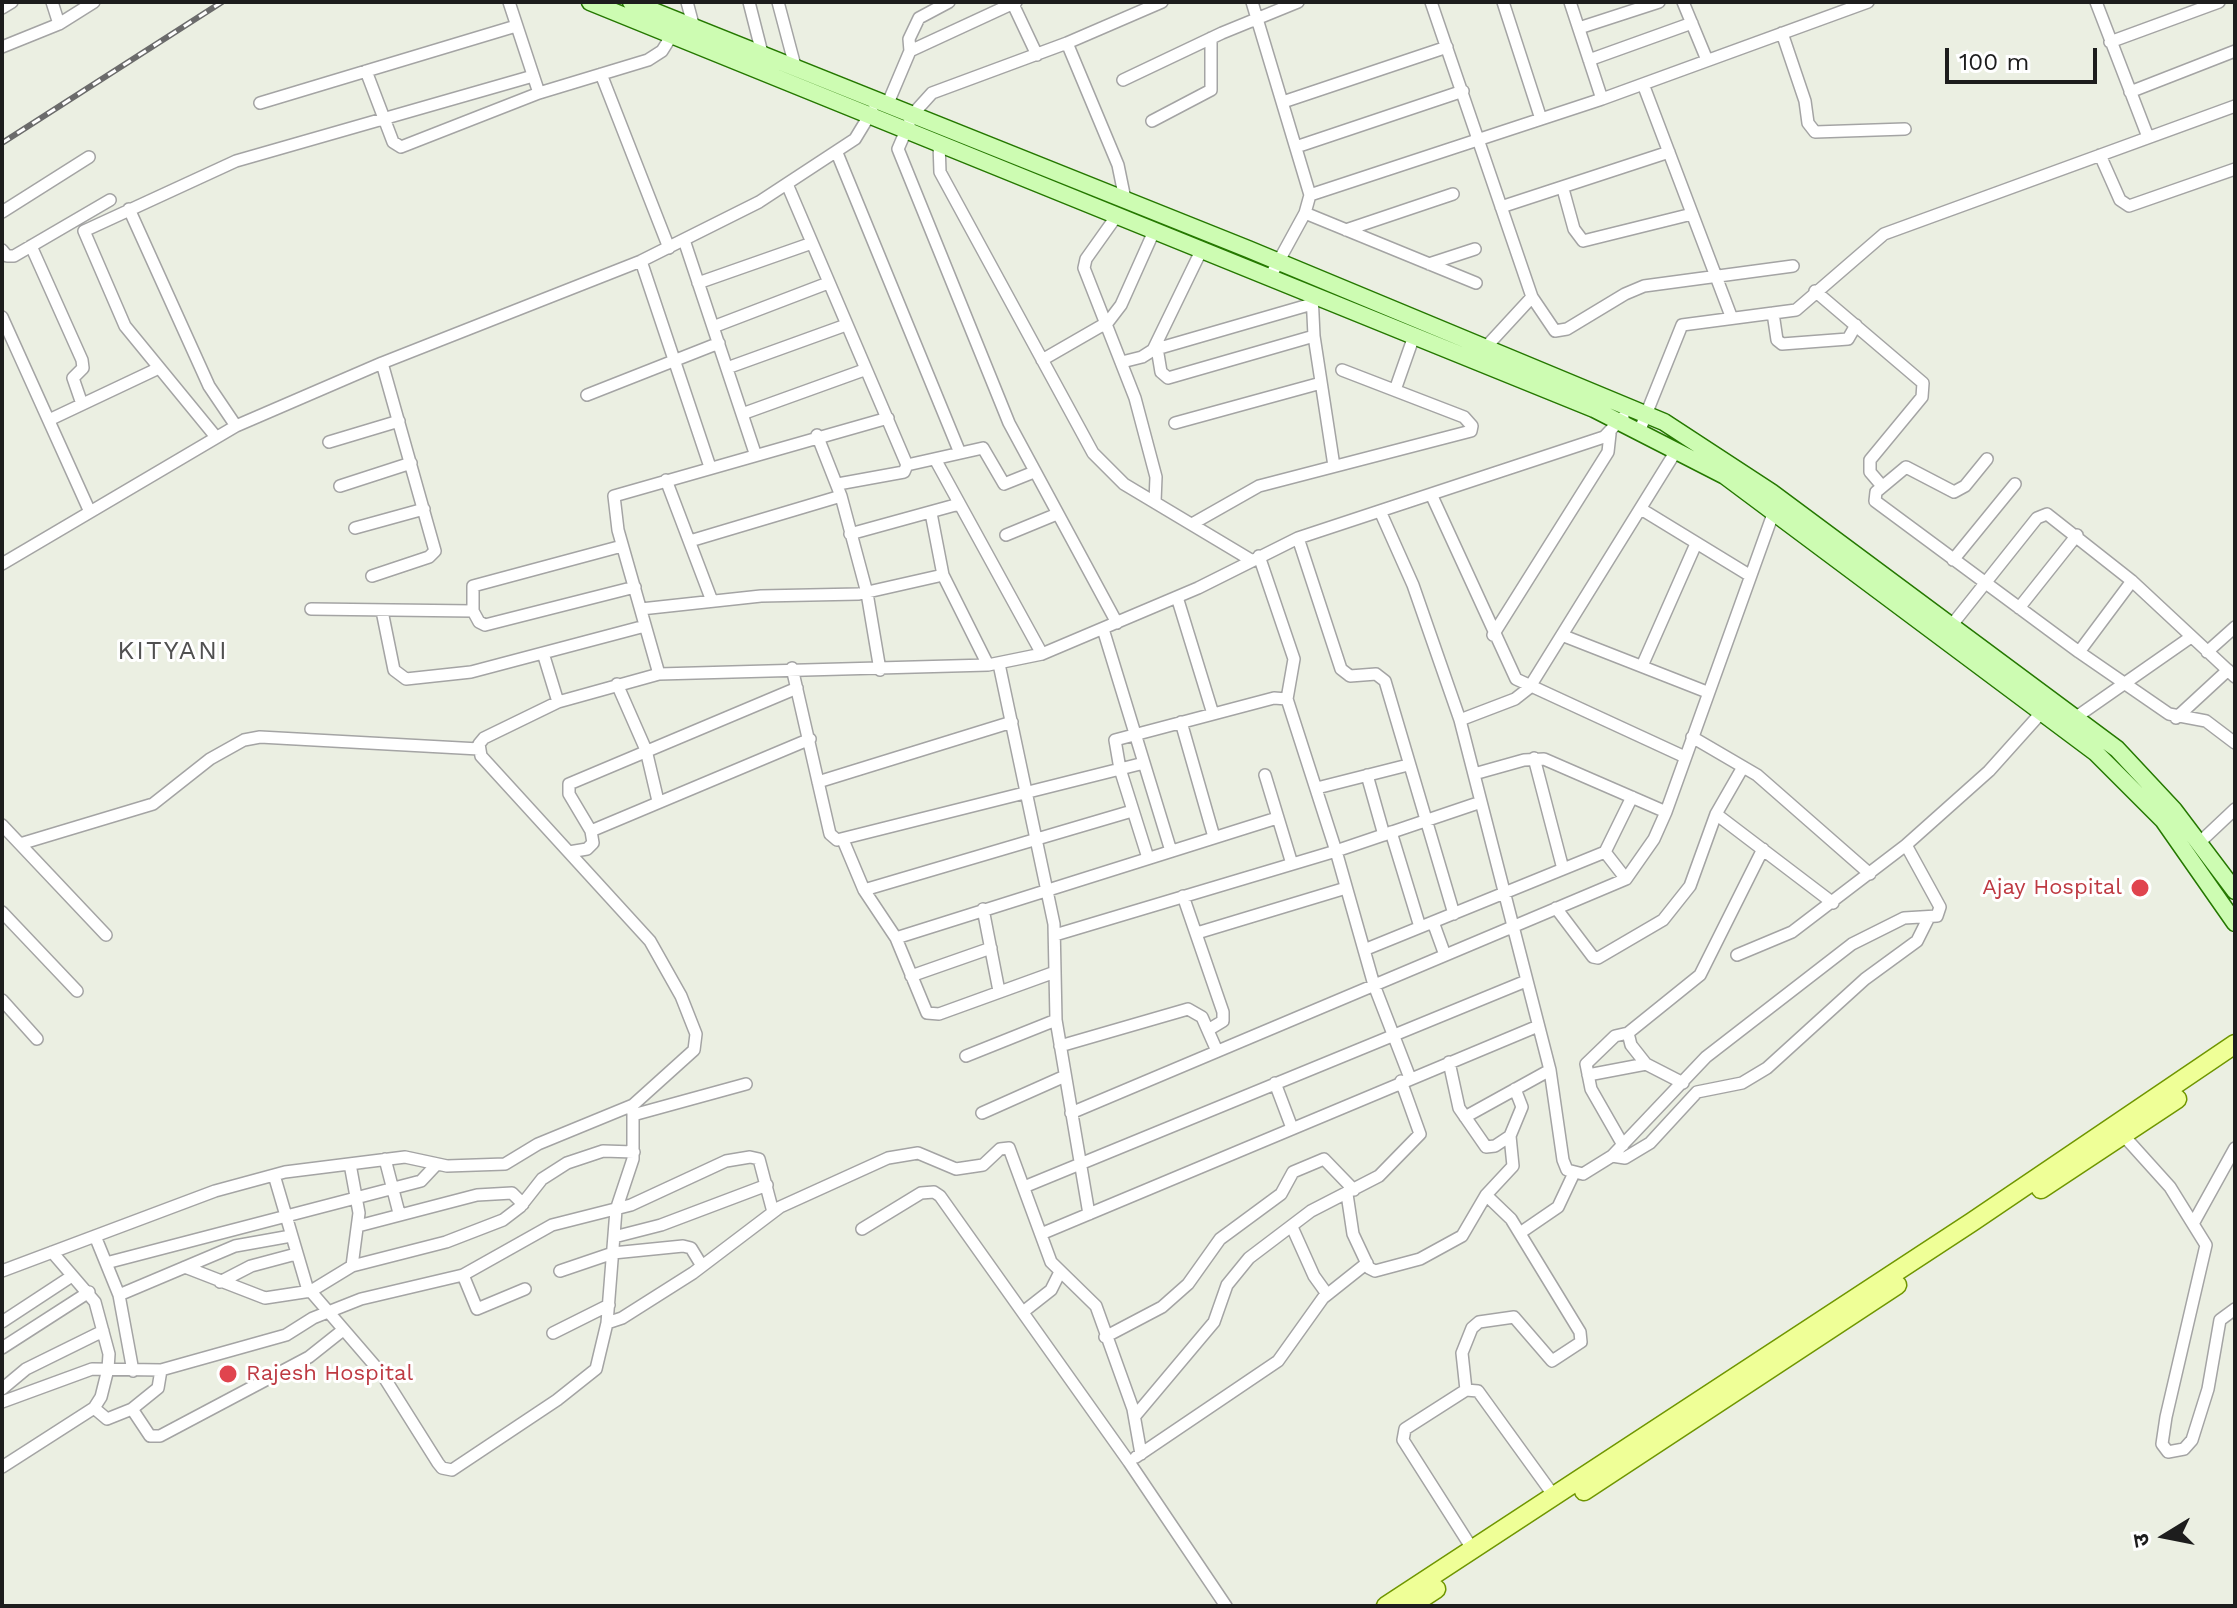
<!DOCTYPE html>
<html>
<head>
<meta charset="utf-8">
<style>
	body { margin:0 }
	#map { position:relative; width:2237px; height:1608px; overflow:hidden; background:#ebefe2; font-family:"Work Sans","Noto Sans Devanagari",sans-serif }
	canvas { display:block }
	.frame { position:absolute; inset:0; border:4px solid #1d1d1d; pointer-events:none }
	.north { position:absolute; left:2125px; top:1496px; width:80px; height:80px; -webkit-text-stroke:6px #fff; paint-order:stroke; rotate:260deg; font-size:22px; font-weight:700; line-height:32px; text-align:center; color:#1d1d1d }
	.north::after { content:''; display:block; margin:auto; width:28px; height:36px; background:#1d1d1d; clip-path:polygon(50% 0,100% 100%,50% 72%,0 100%) }
	.scale { position:absolute; left:1945px; top:48px; width:152px; height:36px; box-sizing:border-box; border:4px solid #1d1d1d; border-top:0; padding-left:10px; font-size:24px; line-height:28px; white-space:nowrap; color:#1d1d1d; -webkit-text-stroke:6px #fff; paint-order:stroke }
</style>
</head>
<body>
<div id="map">
<canvas width="2237" height="1608"></canvas>
<div class="frame"></div>
<div class="north">उ</div>
<div class="scale">100 m</div>
</div>
<script>
const context = document.querySelector('canvas').getContext('2d');
context.lineJoin = 'round';
function poly(rows) {
  const path = new Path2D();
  for (const r of rows) {
    path.moveTo(r[0], r[1]);
    for (let i = 2; i < r.length; i += 2) path.lineTo(r[i], r[i + 1]);
  }
  return path;
}
function stroke(path, color, width, dash) {
  context.strokeStyle = color;
  context.lineWidth = width;
  context.lineCap = dash ? 'butt' : 'round';
  context.setLineDash(dash || []);
  context.stroke(path);
}
function write(font, color, halo, rows, align = 'center') {
  context.font = font + ' "Work Sans",sans-serif';
  context.lineWidth = 6;
  context.setLineDash([]);
  context.textBaseline = 'middle';
  context.strokeStyle = halo;
  context.fillStyle = color;
  for (const [text, x, y, turn = 0] of rows) {
    context.save();
    context.translate(x, y);
    context.rotate((+turn || 0) * Math.PI / 180);
    context.textAlign = isNaN(turn) ? turn : align;
    if (halo) context.strokeText(text, 0, 0);
    context.fillText(text, 0, 0);
    context.restore();
  }
}
const minor = poly([
	[52,2,59,24],
	[509,2,539,93],
	[687,2,694,28],
	[749,2,762,53],
	[778,2,795,66],
	[1012,2,1037,55],
	[1252,2,1310,195,1305,213,1270,277],
	[1431,2,1532,297,1555,331,1567,329,1625,294,1644,286,1793,266],
	[1503,2,1541,119],
	[1570,2,1602,99],
	[1683,2,1707,60],
	[2096,2,2148,137],
	[2,8,12,2],
	[1579,28,1659,2],
	[1782,33,1805,101,1808,123,1815,132,1905,129],
	[2110,42,2219,2],
	[1067,43,1118,165,1125,199],
	[2,47,59,24,94,2],
	[910,51,909,39,919,18,949,2],
	[1589,60,1692,23],
	[366,71,393,142,401,147,539,93,648,60,662,51,672,35],
	[601,74,669,248],
	[1123,80,1222,33,1298,2],
	[1643,84,1731,316],
	[2130,92,2235,51],
	[1283,102,1447,47],
	[260,103,516,26],
	[888,103,910,51,1016,2],
	[1152,121,1211,90,1211,38],
	[939,143,940,172,1093,453,1124,484,1251,560],
	[1296,147,1463,91],
	[837,153,960,453],
	[2100,155,2120,200,2129,206,2235,169],
	[787,184,907,465,904,472,838,484],
	[1563,189,1574,229,1583,241,1692,214],
	[1310,195,1602,99,1868,2],
	[1501,207,1669,152],
	[129,209,209,386,236,426],
	[2,212,89,157],
	[1305,213,1476,283],
	[1118,214,1086,259,1084,268,1135,398,1156,477,1155,502],
	[1346,230,1453,194],
	[684,240,755,453],
	[31,246,82,360,83,368,73,378,82,404],
	[2,250,7,256,14,256,110,200],
	[641,261,710,467],
	[1429,264,1475,249],
	[698,283,812,243],
	[1815,291,1923,383,1922,397,1870,460,1870,472,1882,486],
	[1312,294,1314,336,1334,466],
	[1773,313,1777,340,1782,344,1848,339,1856,325],
	[2,317,90,512],
	[713,327,828,283],
	[1157,348,1161,372,1168,378,1314,336],
	[1485,348,1532,297],
	[1153,350,1312,304],
	[1042,360,1108,322,1121,305,1155,229],
	[1122,362,1142,357,1153,350,1202,249],
	[727,368,846,325],
	[1395,390,1414,336],
	[587,395,719,343],
	[742,414,864,370],
	[49,420,159,368],
	[1175,423,1321,383],
	[1639,432,1682,325,1796,310,1884,234,2235,106],
	[817,435,841,496,867,593,880,670],
	[216,437,125,326,84,231,236,161,533,76],
	[329,442,399,421],
	[935,459,1042,654],
	[1987,459,1965,486,1954,492,1906,467,1876,492,1875,501,2079,652,2169,714,2206,721,2235,743],
	[907,465,983,448,1004,484,1034,472],
	[666,480,712,601],
	[340,486,411,463],
	[1431,494,1516,679,1685,757],
	[1641,509,1749,575],
	[1380,511,1413,585,1460,720,1550,1070,1563,1160,1567,1170,1583,1174,1612,1156,1706,1057,1852,944,1904,918,1937,916,1940,907,1906,845],
	[931,513,943,575,988,665],
	[1192,524,1259,486,1471,431,1472,426,1464,417,1342,370],
	[355,528,424,509],
	[850,534,959,504],
	[1006,535,1057,514],
	[1298,538,1341,669,1350,676,1376,674,1385,681,1454,914],
	[690,541,841,496],
	[622,546,473,586,473,611,479,622,485,625,635,587],
	[1259,556,1294,659,1287,699],
	[1953,560,2015,484],
	[2,564,236,426,382,363,641,261,759,202,855,139,872,111],
	[372,576,429,557,435,551,382,363],
	[1177,597,1213,714],
	[2019,608,2077,535],
	[311,609,473,611],
	[641,609,761,596,859,594,943,575],
	[382,611,394,670,406,679,471,672,645,626],
	[1117,623,1009,423,898,149,913,114,932,93,1067,43,1162,2],
	[1951,626,2037,518,2047,514,2132,581,2235,677],
	[1103,629,1171,851],
	[1493,635,1608,452,1610,434],
	[1564,636,1707,692],
	[2079,652,2132,581],
	[2207,652,2235,627],
	[543,653,558,702],
	[999,664,1054,924,1056,1020,1089,1214],
	[1642,666,1695,546],
	[792,668,830,834,837,840,1144,763],
	[659,674,618,530,614,496,888,418],
	[617,684,646,750,658,801],
	[2176,718,2228,670],
	[1460,720,1515,699,1529,688,1676,451],
	[2072,720,2191,637],
	[1181,722,1214,837],
	[1692,737,1757,775,1870,874],
	[1534,758,1563,869],
	[1474,774,1524,760,1544,759,1666,812],
	[1265,775,1292,864],
	[1367,775,1384,835],
	[818,782,1012,722],
	[1317,788,1408,765],
	[1716,814,1833,903],
	[2,825,106,935],
	[591,831,810,739],
	[1391,832,1420,927],
	[843,840,864,890,896,938,927,1013,939,1014,1055,972],
	[2199,843,2235,809],
	[20,844,153,804,210,759,244,740,260,737,479,749],
	[569,852,587,849,593,843,591,831,569,794,569,784,797,688],
	[1605,852,1626,879],
	[1148,858,1120,769,1115,740,1274,698,1287,699,1336,851,1374,985,1410,1078],
	[864,890,1132,811],
	[1183,896,1223,1012,1223,1021,1208,1030],
	[1556,908,1593,957,1598,958,1663,920,1690,886,1716,814,1743,767],
	[983,909,999,991],
	[2,912,77,991],
	[1433,922,1445,955],
	[1197,933,1346,888],
	[1055,935,1336,851,1481,802],
	[896,938,1277,818],
	[1364,950,1605,852,1632,797],
	[1737,955,1792,932,1906,845,1989,771,2041,713],
	[911,976,991,948],
	[2,1000,37,1039],
	[1060,1046,1188,1009,1202,1017,1217,1051],
	[966,1056,1056,1020],
	[1449,1062,1459,1108,1486,1147,1495,1146,1510,1136],
	[1588,1075,1646,1064],
	[1275,1083,1292,1128],
	[1683,1083,1646,1064,1631,1045,1628,1033,1700,975,1763,849],
	[982,1113,1065,1076],
	[1071,1113,1626,879,1654,839,1666,812,1773,514],
	[633,1115,746,1084],
	[1465,1117,1550,1070],
	[2124,1136,2170,1187,2206,1245,2166,1417,2162,1444,2168,1452,2184,1449,2192,1440,2208,1389,2220,1320,2235,1309],
	[1623,1145,1591,1089,1586,1064,1615,1036,1628,1033],
	[1612,1156,1625,1158,1650,1143,1697,1092,1742,1083,1767,1068,1865,979,1917,941,1928,919],
	[385,1159,399,1213],
	[350,1164,359,1213,352,1266],
	[274,1175,307,1287,382,1374,438,1463,442,1468,452,1470,557,1400,596,1369,607,1323,616,1210,633,1159,633,1105],
	[1024,1187,1526,981],
	[1347,1194,1353,1234,1369,1268,1375,1271,1420,1259,1462,1236,1486,1195,1513,1166,1510,1136,1522,1107,1515,1089],
	[2194,1222,2235,1148],
	[358,1226,477,1195,512,1193,523,1204],
	[1292,1227,1314,1276,1327,1294],
	[862,1229,921,1193,934,1192,940,1196,1129,1462,1226,1606],
	[1520,1233,1558,1207,1574,1173],
	[1041,1234,1538,1026],
	[95,1236,119,1295,133,1371],
	[614,1237,661,1225,767,1185],
	[106,1263,421,1181,436,1165],
	[185,1267,265,1298,311,1291,352,1266,446,1242,503,1220,520,1207,542,1179,567,1163,603,1151,634,1152],
	[2,1271,215,1191,285,1172,405,1157,447,1166,505,1164,538,1144,633,1105,694,1050,696,1034,681,996,650,941,481,756,479,744,484,738,558,702,659,674,988,665,1042,654,1198,588,1298,538,1604,437,1623,417],
	[560,1271,613,1253,683,1246,691,1248,702,1266],
	[463,1275,477,1309,525,1289],
	[220,1282,251,1266,296,1254],
	[119,1295,235,1246,291,1236],
	[1023,1312,1051,1290,1059,1274],
	[2,1322,72,1276],
	[607,1323,622,1318,693,1273,780,1207,888,1158,918,1153,956,1169,983,1165,1000,1149,1009,1148,1051,1262,1096,1306,1133,1409,1141,1454],
	[553,1333,609,1305],
	[1105,1337,1162,1307,1188,1284,1220,1239,1281,1194,1293,1172,1324,1159,1354,1190],
	[2,1348,89,1292],
	[2,1389,26,1369,103,1331],
	[1466,1390,1462,1353,1472,1328,1479,1322,1514,1317,1552,1361,1581,1342,1580,1332,1511,1219,1486,1195],
	[2,1402,92,1369,161,1370,286,1335,313,1318,361,1299,463,1275,552,1225,631,1205,726,1161,750,1157,759,1159,773,1212],
	[94,1408,107,1419,132,1409,158,1388,161,1370],
	[132,1409,150,1436,160,1436,309,1357,343,1330],
	[1135,1416,1214,1322,1227,1285,1249,1258,1311,1211,1379,1176,1420,1134,1401,1081],
	[1136,1457,1278,1361,1323,1298,1367,1263],
	[2,1467,94,1408,101,1397,108,1369,109,1354,95,1302,52,1252],
	[1473,1550,1403,1440,1405,1429,1466,1390,1478,1391,1554,1496]
]);
const secondary = poly([
	[590,2,1594,409,1725,476,2096,753,2163,820,2235,923],
	[631,2,1248,249,1664,422,1771,492,2117,749,2174,810,2235,891]
]);
const primary = poly([
	[2041,1189,2177,1099],
	[1584,1491,1897,1285],
	[1386,1606,1972,1222,2235,1044],
	[1410,1606,1436,1589]
]);
const rail = poly([
	[2,143,222,2]
]);
const markers = [
	[2140,888,10,"#e0444e"],
	[228,1374,10,"#e0444e"]
];
const healthNames = [
	["Ajay Hospital",2122,888],
	["Rajesh Hospital",246,1374,"left"]
];
const quarterNames = [
	["KITYANI",173,651]
];
stroke(minor, '#a4a4a4', 14);
stroke(secondary, '#257800', 19);
stroke(primary, '#6f9600', 21);
stroke(minor, '#fff', 11);
stroke(secondary, '#cdfcb2', 16);
stroke(primary, '#efff97', 18);
stroke(rail, '#6b6b6b', 6);
stroke(rail, '#fff', 3, [9]);
for (const [x, y, r, color] of markers) {
  const dot = new Path2D();
  dot.arc(x, y, r, 0, 2 * Math.PI);
  context.fillStyle = color;
  context.fill(dot);
  stroke(dot, '#fff', 3);
}
write('22px', '#be3a42', '#fff', healthNames, 'right');
context.letterSpacing = '2px';
write('26px', '#505050', '#fff', quarterNames);
context.letterSpacing = '0px';
</script>
</body>
</html>
